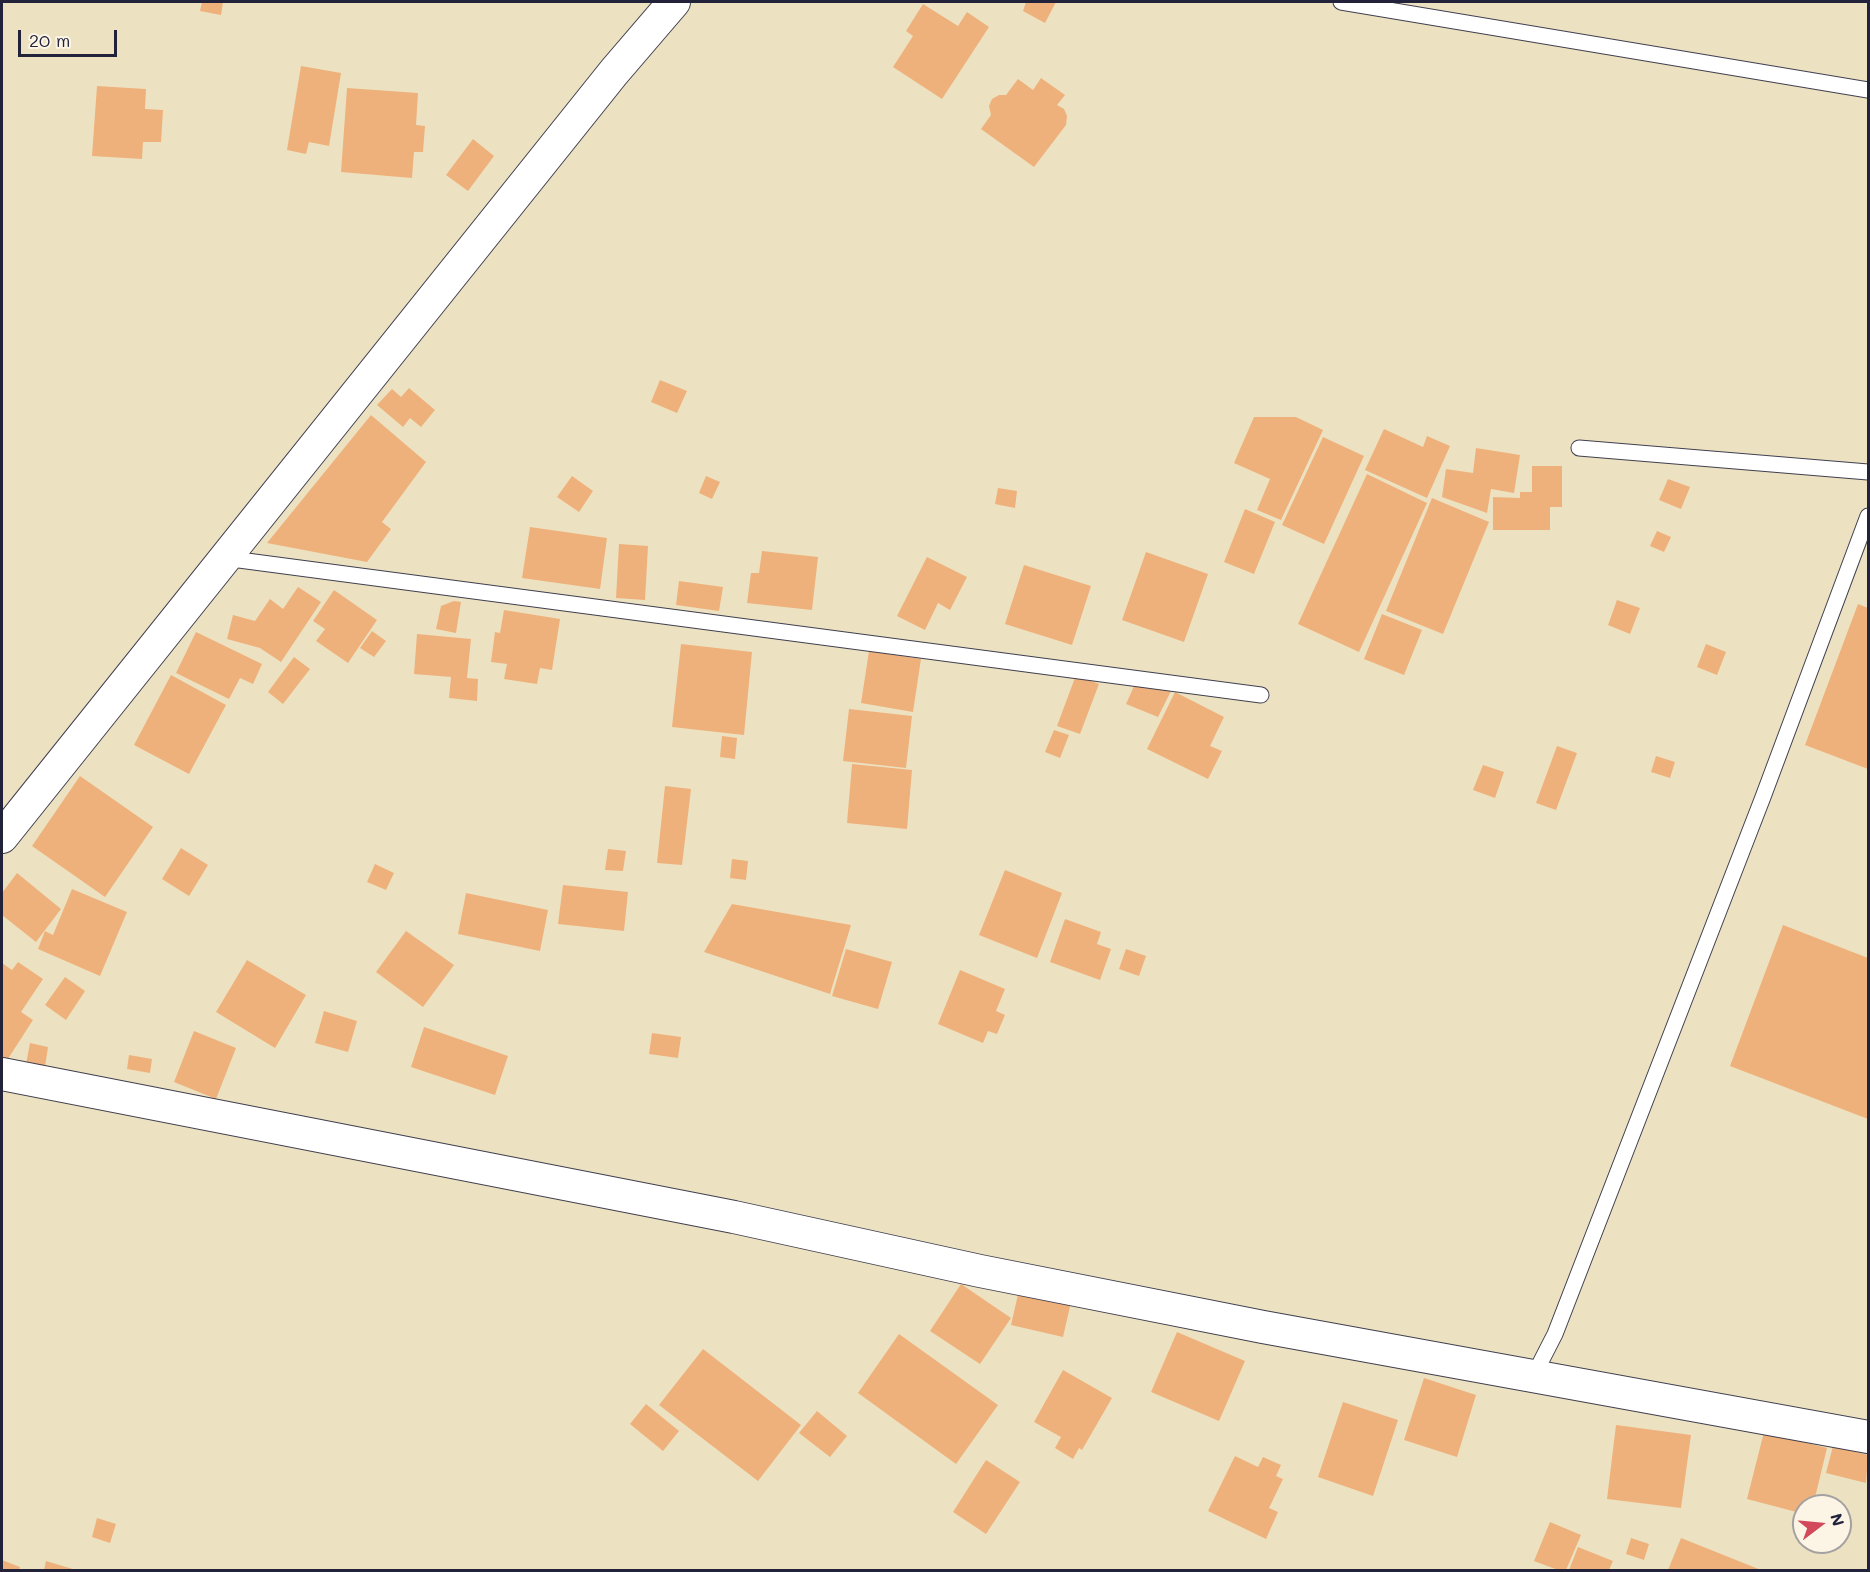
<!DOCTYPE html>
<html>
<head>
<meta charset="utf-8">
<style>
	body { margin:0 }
	#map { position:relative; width:1870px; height:1572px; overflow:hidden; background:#ece2c1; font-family:Mali,sans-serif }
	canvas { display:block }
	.frame { position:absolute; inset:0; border:3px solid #22223b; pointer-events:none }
	.north { position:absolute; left:1792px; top:1494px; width:60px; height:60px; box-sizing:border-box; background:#fcf5e5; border:2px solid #a5a1a1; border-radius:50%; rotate:74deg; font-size:16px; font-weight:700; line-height:24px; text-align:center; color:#22223b }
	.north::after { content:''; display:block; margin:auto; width:21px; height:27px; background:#d1495b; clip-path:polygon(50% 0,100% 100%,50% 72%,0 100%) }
	.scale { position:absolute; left:18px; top:30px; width:99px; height:27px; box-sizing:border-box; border:3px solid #22223b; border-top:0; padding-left:8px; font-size:18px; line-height:21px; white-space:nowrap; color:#22223b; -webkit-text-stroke:4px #fcf5e5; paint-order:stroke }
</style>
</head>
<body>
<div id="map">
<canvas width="1870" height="1572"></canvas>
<div class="frame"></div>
<div class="north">N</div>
<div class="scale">20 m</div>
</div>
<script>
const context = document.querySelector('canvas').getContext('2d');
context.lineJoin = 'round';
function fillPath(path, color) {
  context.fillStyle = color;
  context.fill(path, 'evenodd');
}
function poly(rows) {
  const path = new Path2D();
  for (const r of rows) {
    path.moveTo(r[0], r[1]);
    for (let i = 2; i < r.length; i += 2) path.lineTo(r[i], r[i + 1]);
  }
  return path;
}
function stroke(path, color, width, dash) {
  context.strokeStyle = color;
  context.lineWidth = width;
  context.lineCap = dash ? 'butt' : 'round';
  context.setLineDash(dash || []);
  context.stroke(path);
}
const building = poly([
	[202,2,223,2,221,15,200,11],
	[1026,2,1056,2,1045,23,1023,11],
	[923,4,958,26,967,12,989,27,942,99,893,67,913,36,906,31],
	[301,66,341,73,329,146,309,142,306,154,287,150],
	[1041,78,1065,95,1057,105,1064,109,1067,116,1066,125,1034,167,981,129,991,115,989,106,992,99,999,95,1006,95,1018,79,1033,90],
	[97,86,146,89,145,109,163,110,161,142,143,142,142,159,92,156],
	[347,88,418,93,416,125,425,126,423,152,414,152,412,178,341,172],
	[473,139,494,156,468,191,446,175],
	[660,380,687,391,677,413,651,402],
	[409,388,435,410,421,427,410,418,403,427,377,405,392,389,401,397],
	[371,415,426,462,382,522,391,529,367,562,267,543],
	[1254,417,1296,417,1323,430,1281,520,1257,510,1270,479,1234,463],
	[1384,429,1423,447,1427,436,1450,446,1427,498,1365,470],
	[1323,437,1364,456,1324,544,1282,525],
	[1476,448,1520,455,1514,493,1491,489,1487,513,1442,497,1446,469,1473,473],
	[1532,466,1562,466,1562,507,1550,507,1550,530,1493,530,1493,497,1520,498,1520,492,1532,492],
	[1367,474,1427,503,1359,652,1298,624],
	[572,476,593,491,579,512,557,497],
	[706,476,720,482,712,499,699,493],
	[1668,479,1690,487,1681,509,1659,500],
	[998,488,1017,491,1015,508,995,504],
	[1432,498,1489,522,1443,634,1386,611],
	[1245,509,1275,522,1254,574,1224,562],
	[530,527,607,538,600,589,522,578],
	[1657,531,1671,537,1664,552,1650,546],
	[619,544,648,546,645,600,616,598],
	[762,551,818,557,812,610,747,603,751,573,759,573],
	[1146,552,1208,574,1184,642,1122,620],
	[927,557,967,577,950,610,938,603,925,630,897,616],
	[1024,565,1091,586,1072,645,1005,624],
	[679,581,723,587,719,611,676,605],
	[298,587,321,602,281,662,260,648,227,639,233,615,255,621,270,599,283,609],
	[334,590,377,620,348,663,316,641,325,629,313,621],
	[1617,600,1640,608,1630,634,1608,625],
	[454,601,461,602,456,633,436,629,441,606],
	[1858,604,1868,608,1868,769,1805,745],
	[504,610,560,619,552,670,540,668,537,684,504,679,507,664,491,662,495,632,500,633],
	[1382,614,1422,630,1404,675,1364,659],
	[372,631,386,641,374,657,360,648],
	[196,632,262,664,253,684,240,678,229,699,176,673],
	[417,634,471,639,467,678,478,679,477,701,449,698,451,677,414,674],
	[681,644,752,652,744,735,672,727],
	[1706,644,1726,652,1717,675,1697,667],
	[869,651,921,659,913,712,861,703],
	[294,657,310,669,283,704,268,692],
	[171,675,226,705,189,774,134,745],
	[1076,675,1099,684,1080,734,1057,726],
	[1135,684,1171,691,1158,717,1126,704],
	[1175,692,1224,717,1210,746,1222,751,1208,779,1147,749],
	[849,709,912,716,906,768,843,761],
	[1054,730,1069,735,1060,758,1045,752],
	[722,736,737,738,735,759,720,757],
	[1557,746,1577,753,1556,810,1536,803],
	[1656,756,1675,762,1670,778,1651,772],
	[852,764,912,770,907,829,847,823],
	[1483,765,1504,772,1495,798,1473,790],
	[80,776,153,827,105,897,32,846],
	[665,786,691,789,682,865,657,863],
	[181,848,208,865,189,896,162,879],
	[608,849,626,851,623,871,605,870],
	[732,859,748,861,746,880,730,878],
	[375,864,394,873,386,890,367,882],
	[1005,870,1062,893,1037,958,979,935],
	[17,873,61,909,36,942,2,915,2,893],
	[563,885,628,892,624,931,558,924],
	[72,889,127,912,100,976,38,949,45,931,53,935],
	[466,893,548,910,540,951,458,934],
	[732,904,851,925,830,994,704,952],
	[1065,919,1101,932,1097,944,1111,949,1100,980,1050,962],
	[1783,925,1868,958,1868,1119,1730,1066],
	[406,931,454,965,423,1007,376,972],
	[846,949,892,962,878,1009,832,996],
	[1126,949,1146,956,1139,976,1119,969],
	[247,960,306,995,275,1048,216,1012],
	[18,962,43,979,21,1012,33,1020,4,1065,2,1063,2,963,12,970],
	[960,970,1005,989,996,1011,1005,1015,997,1034,988,1031,983,1043,938,1024],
	[65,977,85,991,66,1020,45,1005],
	[324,1011,357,1021,348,1052,315,1043],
	[424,1027,508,1056,495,1095,411,1067],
	[194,1031,236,1048,216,1099,174,1082],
	[652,1033,681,1037,678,1058,649,1054],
	[30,1043,48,1047,45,1067,26,1064],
	[129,1055,152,1059,150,1073,127,1069],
	[961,1284,1011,1318,980,1364,930,1331],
	[1019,1290,1071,1302,1063,1337,1011,1325],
	[1177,1332,1245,1361,1219,1421,1151,1392],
	[899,1334,998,1405,956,1464,858,1393],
	[703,1349,801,1425,758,1481,659,1405],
	[1063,1370,1112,1398,1082,1450,1079,1448,1073,1459,1055,1448,1061,1437,1034,1422],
	[1424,1378,1476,1395,1457,1457,1404,1440],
	[1343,1402,1398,1420,1373,1496,1318,1477],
	[646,1404,679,1431,663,1451,630,1424],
	[817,1411,847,1436,830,1457,799,1433],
	[1616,1425,1691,1435,1681,1508,1607,1499],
	[1764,1432,1827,1448,1813,1506,1804,1506,1804,1514,1747,1499],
	[1833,1446,1868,1455,1866,1483,1826,1473],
	[1235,1456,1258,1467,1263,1457,1281,1465,1276,1476,1283,1479,1269,1508,1278,1512,1266,1539,1208,1511],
	[986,1460,1020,1482,986,1534,953,1512],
	[97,1518,116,1524,110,1543,92,1537],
	[1550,1522,1581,1535,1566,1570,1558,1570,1534,1561],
	[1631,1538,1649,1544,1644,1560,1626,1554],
	[1681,1538,1761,1570,1668,1570],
	[1578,1547,1613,1561,1609,1570,1569,1570],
	[2,1560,20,1567,19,1570,2,1570],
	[46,1561,76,1570,44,1570]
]);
const service = poly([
	[1341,2,1868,90],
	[1579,448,1868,472],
	[224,558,1261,695],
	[1533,1377,1555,1334,1763,797,1868,516]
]);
const minor = poly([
	[2,837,614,72,674,2],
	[2,1074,734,1217,980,1271,1263,1327,1868,1437]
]);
fillPath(building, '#efb17b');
stroke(service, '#403f4f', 17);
stroke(minor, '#403f4f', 34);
stroke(service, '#fff', 15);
stroke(minor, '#fff', 32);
</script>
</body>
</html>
